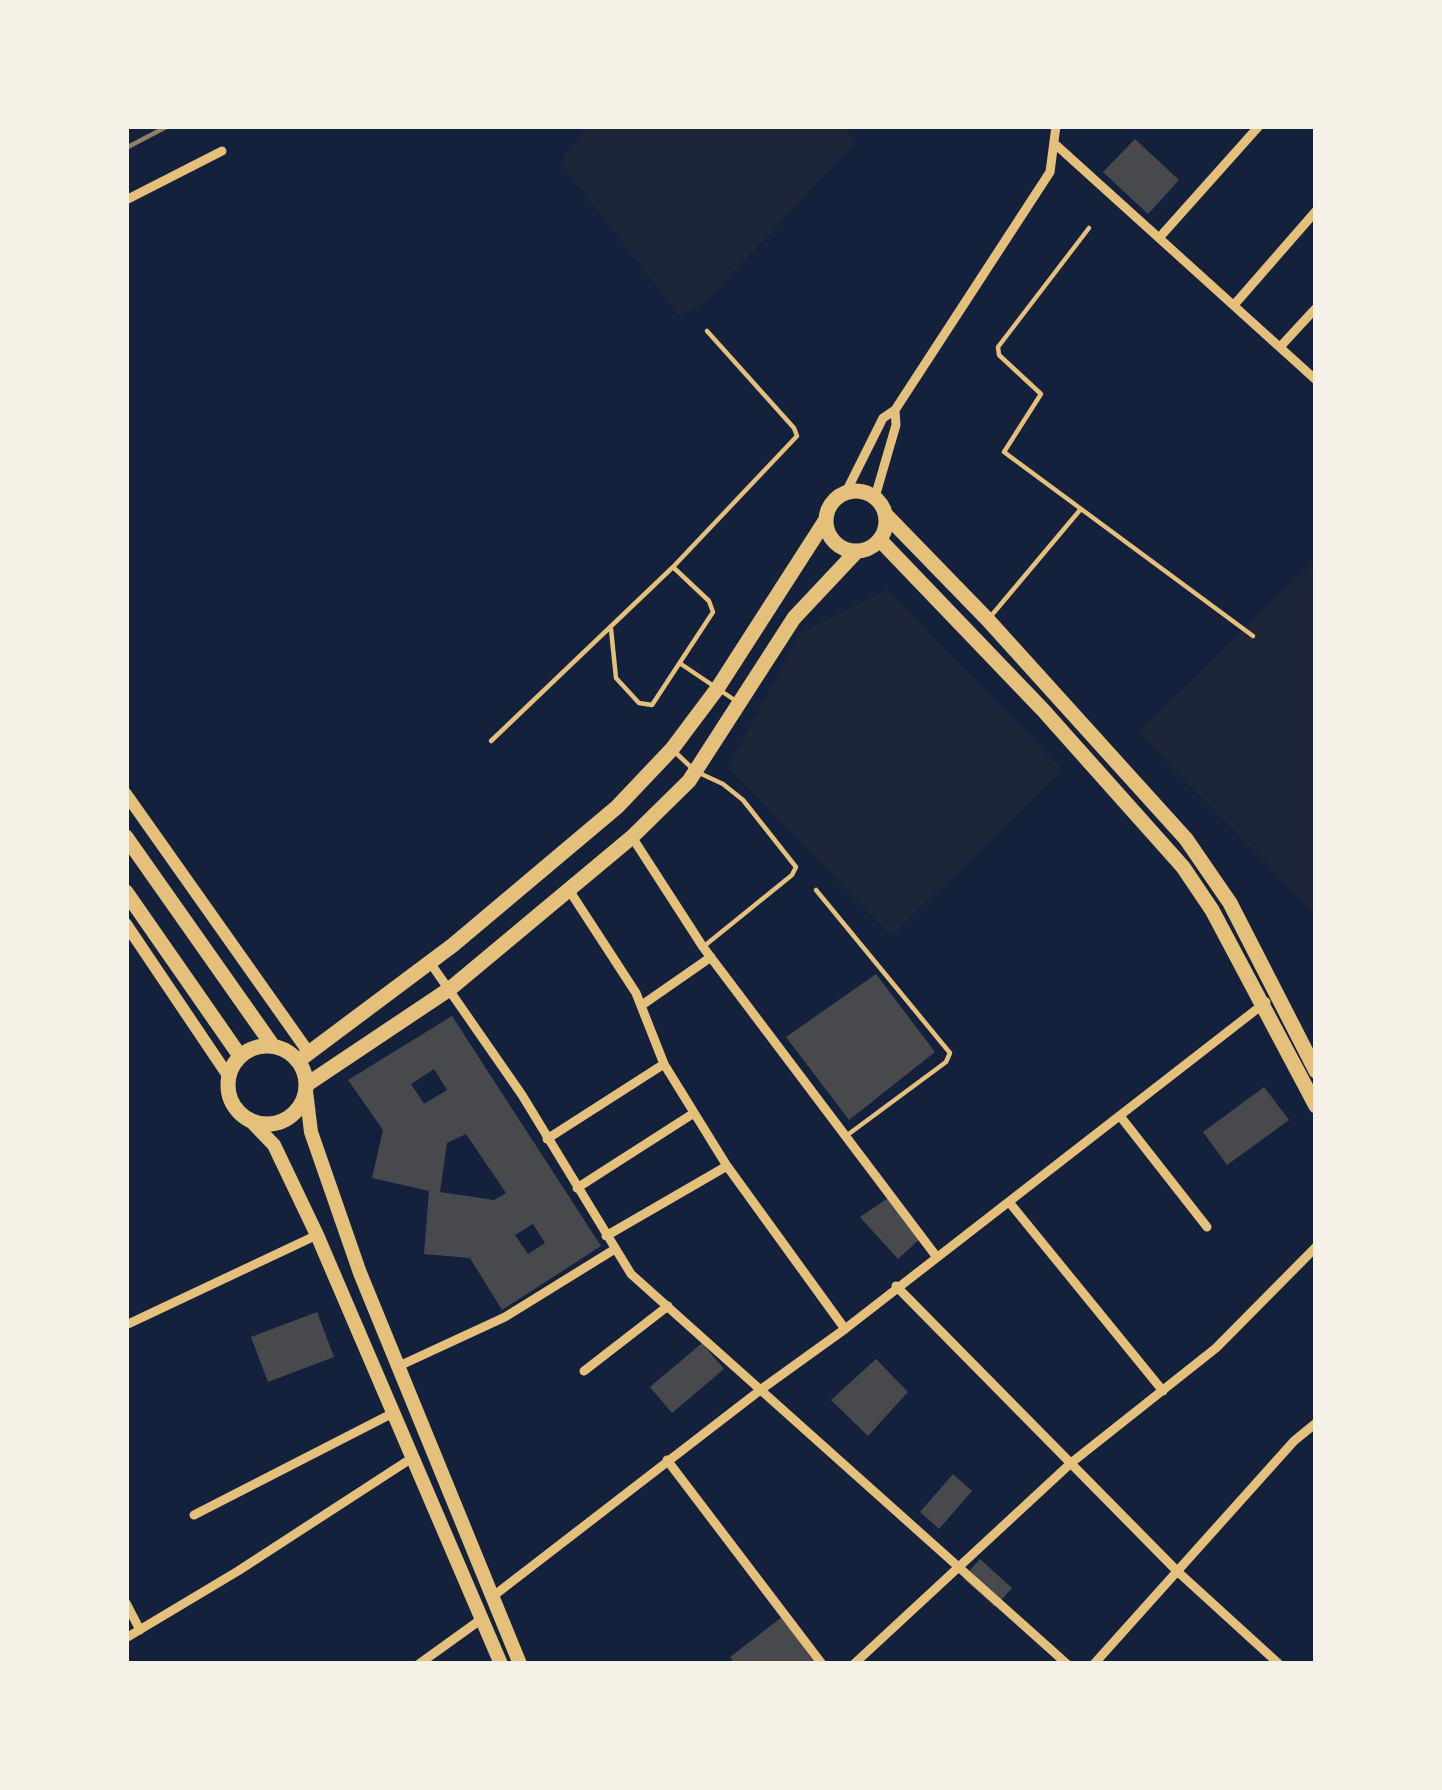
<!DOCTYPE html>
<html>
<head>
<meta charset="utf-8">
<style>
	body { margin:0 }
	#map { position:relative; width:1442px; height:1790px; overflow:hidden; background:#14213d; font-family:"DM Sans",sans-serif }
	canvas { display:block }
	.frame { position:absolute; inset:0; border:129px solid #f6f1e7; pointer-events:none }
</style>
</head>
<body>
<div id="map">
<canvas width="1442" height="1790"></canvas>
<div class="frame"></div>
</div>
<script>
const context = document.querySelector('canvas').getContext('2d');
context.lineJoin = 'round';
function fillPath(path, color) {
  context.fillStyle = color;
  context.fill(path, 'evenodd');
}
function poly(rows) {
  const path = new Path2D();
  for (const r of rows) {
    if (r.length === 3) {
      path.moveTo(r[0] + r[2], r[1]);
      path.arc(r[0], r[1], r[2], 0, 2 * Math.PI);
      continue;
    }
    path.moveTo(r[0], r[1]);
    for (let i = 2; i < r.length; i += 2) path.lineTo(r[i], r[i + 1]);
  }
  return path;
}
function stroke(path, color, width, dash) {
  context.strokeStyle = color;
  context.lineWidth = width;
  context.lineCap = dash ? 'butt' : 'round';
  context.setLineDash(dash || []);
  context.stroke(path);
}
const green = poly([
	[588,126,844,126,856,142,704,303,679,315,560,162],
	[1316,559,1316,915,1138,732],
	[887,589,1063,770,892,936,728,768,800,633]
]);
const building = poly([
	[1135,139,1179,180,1148,214,1103,172],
	[876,974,935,1052,849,1120,786,1037],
	[452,1016,601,1246,502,1310,470,1258,424,1254,429,1191,372,1178,383,1130,348,1080],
	[434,1069,447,1090,424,1104,411,1084],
	[466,1134,506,1193,494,1200,440,1192,447,1143],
	[533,1224,545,1243,528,1254,515,1235],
	[1264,1087,1289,1120,1227,1165,1203,1132],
	[891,1196,922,1237,898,1259,860,1217],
	[317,1312,334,1357,268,1382,251,1337],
	[702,1343,724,1369,672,1413,650,1387],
	[876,1359,908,1392,868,1436,831,1400],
	[953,1474,972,1491,939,1529,920,1512],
	[980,1559,1012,1588,995,1607,963,1578],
	[782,1617,814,1662,735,1664,730,1657]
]);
const service = poly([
	[1089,228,998,347,999,355,1041,394,1004,452,1253,636],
	[991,616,1080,510],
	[611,629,616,678,639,703,652,705,713,612,709,601,673,567],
	[681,664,736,701],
	[491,741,673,567,797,436,794,428,707,331],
	[675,752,695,771,723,784,743,800,796,867,792,875,703,947],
	[816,890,950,1053,946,1062,846,1136]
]);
const minor = poly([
	[1055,144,1316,380],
	[126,200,222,151],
	[1159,238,1259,126],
	[1234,305,1316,211],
	[1280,347,1316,308],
	[846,492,883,418,895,410,1050,172,1056,126],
	[875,497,896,425,895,410],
	[632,837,703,947,936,1256],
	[569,890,636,993,664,1064,727,1166,845,1329],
	[429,961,522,1095,631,1274,1067,1664],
	[642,1005,711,957],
	[1120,1116,1207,1227],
	[547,1139,664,1064],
	[577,1188,694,1113],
	[1009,1202,1163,1391],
	[606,1236,727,1166],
	[896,1286,1177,1571,1279,1664],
	[126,1325,317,1235],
	[399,1366,505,1317,615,1249],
	[584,1371,668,1306],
	[667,1460,822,1664],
	[194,1515,393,1413],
	[492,1597,763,1388,845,1329,1266,1002],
	[126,1603,140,1630],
	[126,1638,238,1571,412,1458],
	[419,1664,483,1618],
	[854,1664,1071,1463,1216,1348,1316,1247],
	[1094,1664,1294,1441,1316,1423]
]);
const tertiary = poly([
	[126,794,309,1053],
	[126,924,229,1077]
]);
const secondary = poly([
	[306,1091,311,1132,360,1273,520,1664],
	[250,1120,274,1145,317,1235,501,1664]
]);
const trunk = poly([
	[856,521,30],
	[886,515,988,620,1186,839,1230,903,1316,1071],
	[880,540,1043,710,1183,867,1212,910,1316,1106],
	[126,837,273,1046],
	[126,892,240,1056],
	[267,1085,39],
	[298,1061,453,945,617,807,672,749,717,689,825,521],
	[306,1085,451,988,632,837,689,781,794,618,857,551]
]);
const rail = poly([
	[126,148,168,126]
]);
fillPath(green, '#1d2539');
fillPath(building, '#48494c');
stroke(service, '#e5c07b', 4.5);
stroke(minor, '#e5c07b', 9);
stroke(tertiary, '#e5c07b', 12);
stroke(secondary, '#e5c07b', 14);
stroke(trunk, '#e5c07b', 15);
stroke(rail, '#918062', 4.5);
</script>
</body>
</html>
